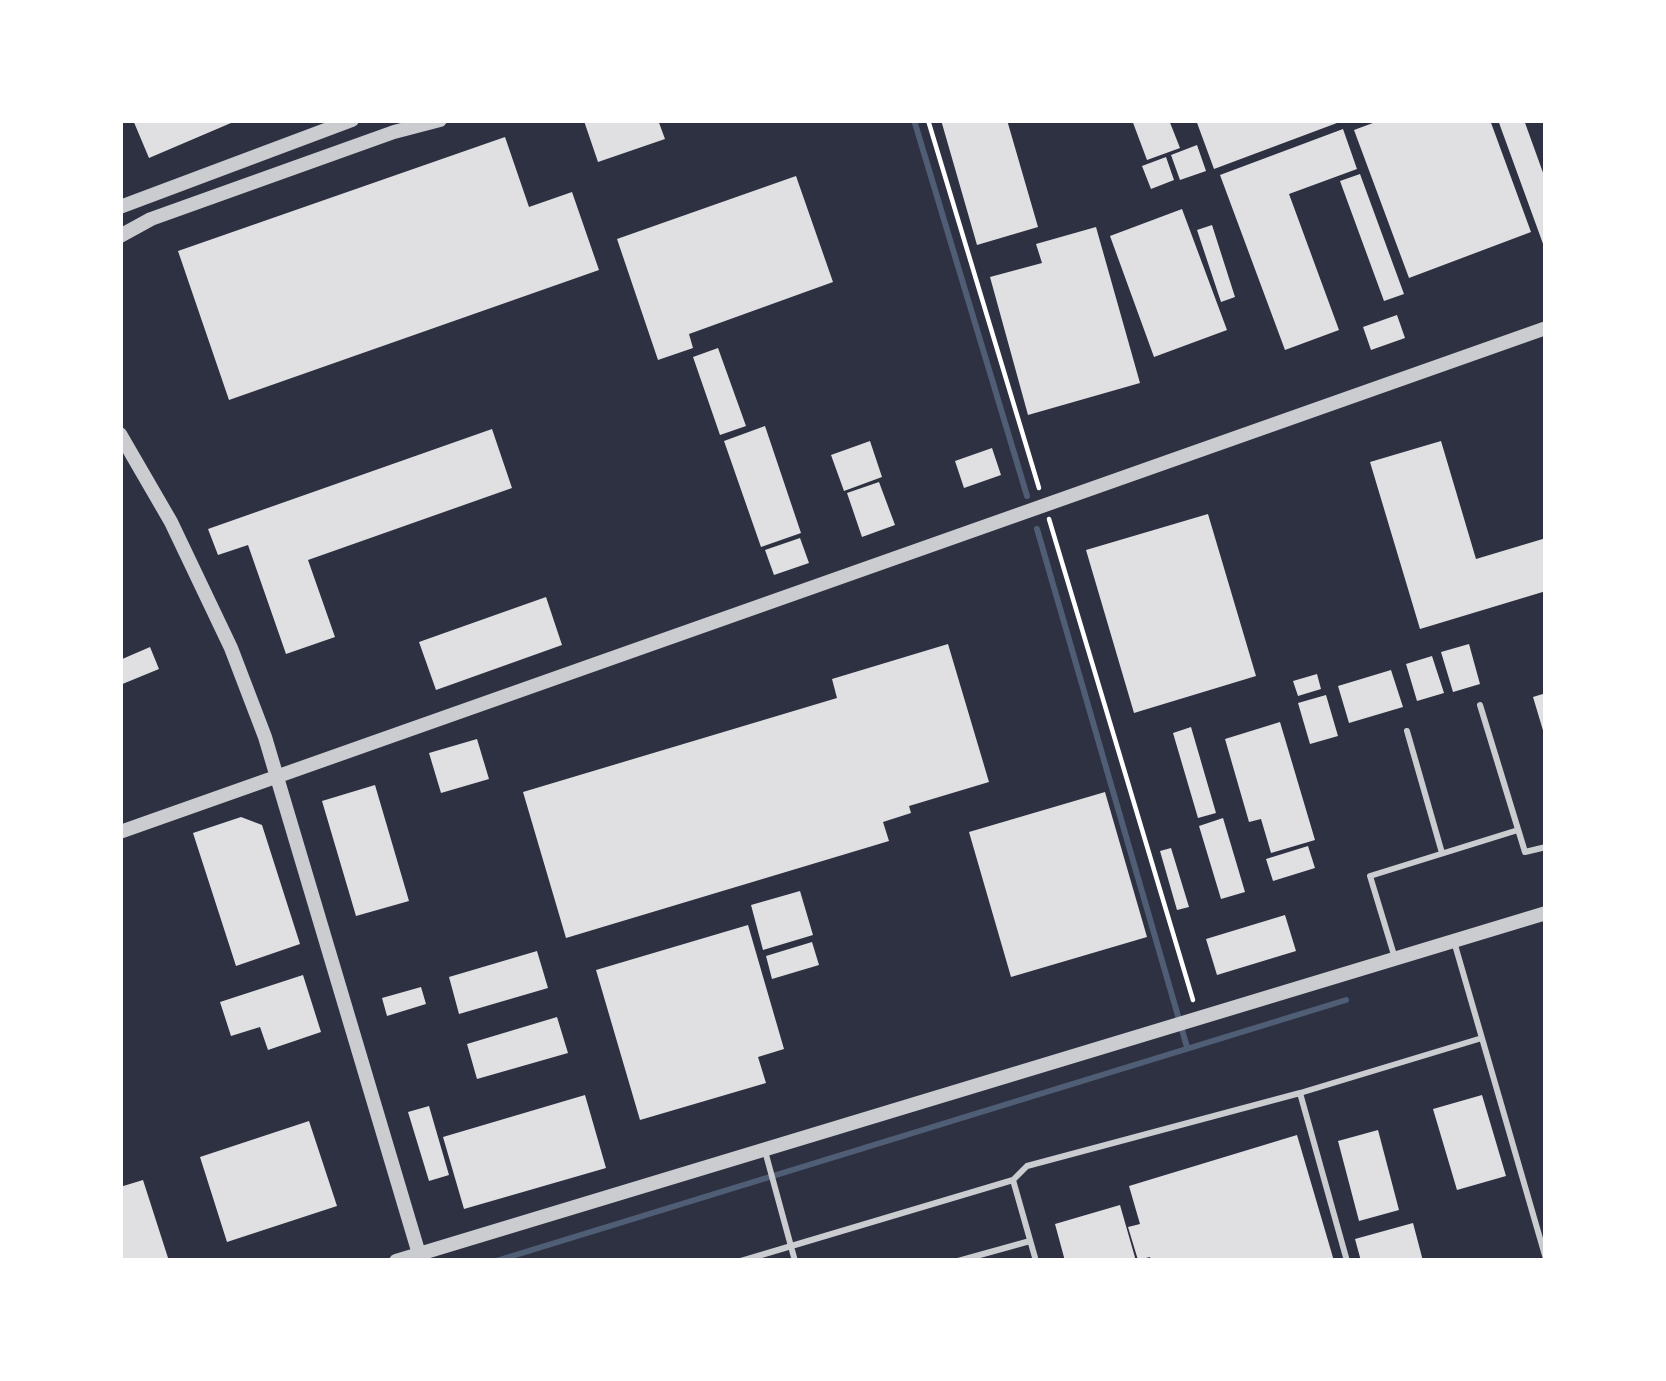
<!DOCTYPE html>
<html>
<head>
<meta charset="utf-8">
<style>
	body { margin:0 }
	#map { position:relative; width:1666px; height:1381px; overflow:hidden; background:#2d3142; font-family:"PT Sans Narrow",sans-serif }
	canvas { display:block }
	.frame { position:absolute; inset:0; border:123px solid #fff; pointer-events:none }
</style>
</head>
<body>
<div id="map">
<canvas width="1666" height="1381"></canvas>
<div class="frame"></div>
</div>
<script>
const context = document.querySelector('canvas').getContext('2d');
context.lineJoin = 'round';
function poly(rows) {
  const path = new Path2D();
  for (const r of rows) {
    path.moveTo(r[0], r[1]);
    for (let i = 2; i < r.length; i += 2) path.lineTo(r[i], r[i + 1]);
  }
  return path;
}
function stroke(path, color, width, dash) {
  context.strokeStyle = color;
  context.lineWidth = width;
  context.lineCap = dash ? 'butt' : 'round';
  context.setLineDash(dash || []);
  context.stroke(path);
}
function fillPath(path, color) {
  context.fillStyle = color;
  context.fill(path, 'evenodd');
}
const stream = poly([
	[914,120,1027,496],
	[1037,529,1187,1047],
	[496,1261,1346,1000]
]);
const building = poly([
	[133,120,238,120,149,158],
	[588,120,658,120,665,139,598,162,584,121],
	[941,120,1007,120,1038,227,977,245],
	[1132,120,1169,120,1180,148,1147,160],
	[1196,120,1345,120,1214,169],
	[1381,120,1490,120,1531,232,1409,278,1354,130],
	[1498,120,1524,120,1546,181,1546,252],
	[1343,129,1357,169,1289,194,1339,330,1285,350,1220,175],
	[505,137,529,207,572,192,599,270,229,400,178,251],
	[1197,145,1206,171,1180,180,1171,155],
	[1166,157,1174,180,1151,189,1142,166],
	[1360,174,1404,294,1384,301,1340,181],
	[796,176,833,282,689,334,693,348,658,360,617,239],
	[1182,209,1227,330,1154,357,1110,236],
	[1212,225,1235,297,1221,302,1197,230],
	[1096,227,1140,383,1028,415,990,277,1042,263,1036,244],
	[1397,315,1405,338,1371,350,1363,327],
	[718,348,746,426,720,435,693,357],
	[765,426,801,533,761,547,724,441],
	[492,429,512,488,308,560,335,637,286,654,248,545,218,555,208,529],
	[870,441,882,477,844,491,831,455],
	[1441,441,1476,559,1546,538,1546,591,1420,629,1370,462],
	[992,448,1001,475,964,488,955,461],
	[879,482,895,525,862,537,847,493],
	[1208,514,1256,676,1134,713,1086,550],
	[800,538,809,563,774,575,765,550],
	[546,597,562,645,436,690,419,642],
	[948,644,989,782,909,806,911,813,883,822,889,841,566,938,523,792,837,698,832,679],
	[1469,644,1480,684,1453,692,1441,652],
	[150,647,159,669,120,685,120,660],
	[1432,656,1444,693,1417,701,1406,664],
	[1391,670,1403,707,1349,723,1338,686],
	[1317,674,1321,689,1298,696,1293,681],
	[1546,693,1546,736,1545,737,1533,697],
	[1326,695,1338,736,1310,744,1298,703],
	[1280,722,1315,840,1271,853,1261,819,1249,822,1225,739],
	[1191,727,1216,813,1198,818,1173,733],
	[477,739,489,779,441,793,429,753],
	[375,785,409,901,356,916,322,801],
	[1105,792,1147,937,1011,977,969,832],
	[241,817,262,825,300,944,236,966,193,833],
	[1223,818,1245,892,1221,899,1199,826],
	[1308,846,1315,868,1273,881,1266,859],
	[1171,848,1189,907,1177,910,1160,851],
	[800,891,813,935,763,950,751,905],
	[1285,915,1296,951,1217,975,1206,939],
	[748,925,784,1049,758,1057,766,1083,640,1120,596,970],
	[812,942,819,965,772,979,766,956],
	[537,951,548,988,459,1014,449,977],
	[303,975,321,1032,268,1050,260,1027,231,1036,220,1002],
	[421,987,426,1004,387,1016,382,998],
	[557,1017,568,1053,477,1079,467,1044],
	[585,1095,606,1168,464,1209,443,1137],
	[1482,1095,1506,1176,1457,1190,1433,1109],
	[429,1106,449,1175,429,1181,408,1112],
	[309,1121,337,1206,227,1242,200,1157],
	[1378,1130,1399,1210,1359,1221,1338,1141],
	[1297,1135,1334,1261,1151,1261,1150,1257,1138,1260,1128,1227,1140,1224,1129,1186],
	[143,1180,169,1261,120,1261,120,1187],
	[1120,1205,1136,1261,1065,1261,1055,1224],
	[1413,1223,1423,1261,1361,1261,1355,1239]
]);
const path = poly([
	[928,120,1039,488],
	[1049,519,1193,1000]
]);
const service = poly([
	[1480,705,1525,852,1546,847],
	[1407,731,1442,853],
	[1455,945,1546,1259],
	[1394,955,1370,876,1518,830],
	[1300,1093,1347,1261],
	[765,1151,795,1261],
	[1013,1180,1036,1261],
	[741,1261,1013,1180,1027,1166,1300,1093,1482,1038],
	[958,1261,1030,1241]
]);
const tertiary = poly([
	[120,207,352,120],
	[120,236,151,219,394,132,440,120],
	[120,434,171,522,231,648,265,737,419,1254],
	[120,832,1546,328],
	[396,1261,1546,913]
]);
stroke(stream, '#4f5d75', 6);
fillPath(building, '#e0e0e3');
stroke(path, '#fff', 4.5);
stroke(service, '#caccd0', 6);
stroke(tertiary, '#caccd0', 14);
</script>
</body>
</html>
